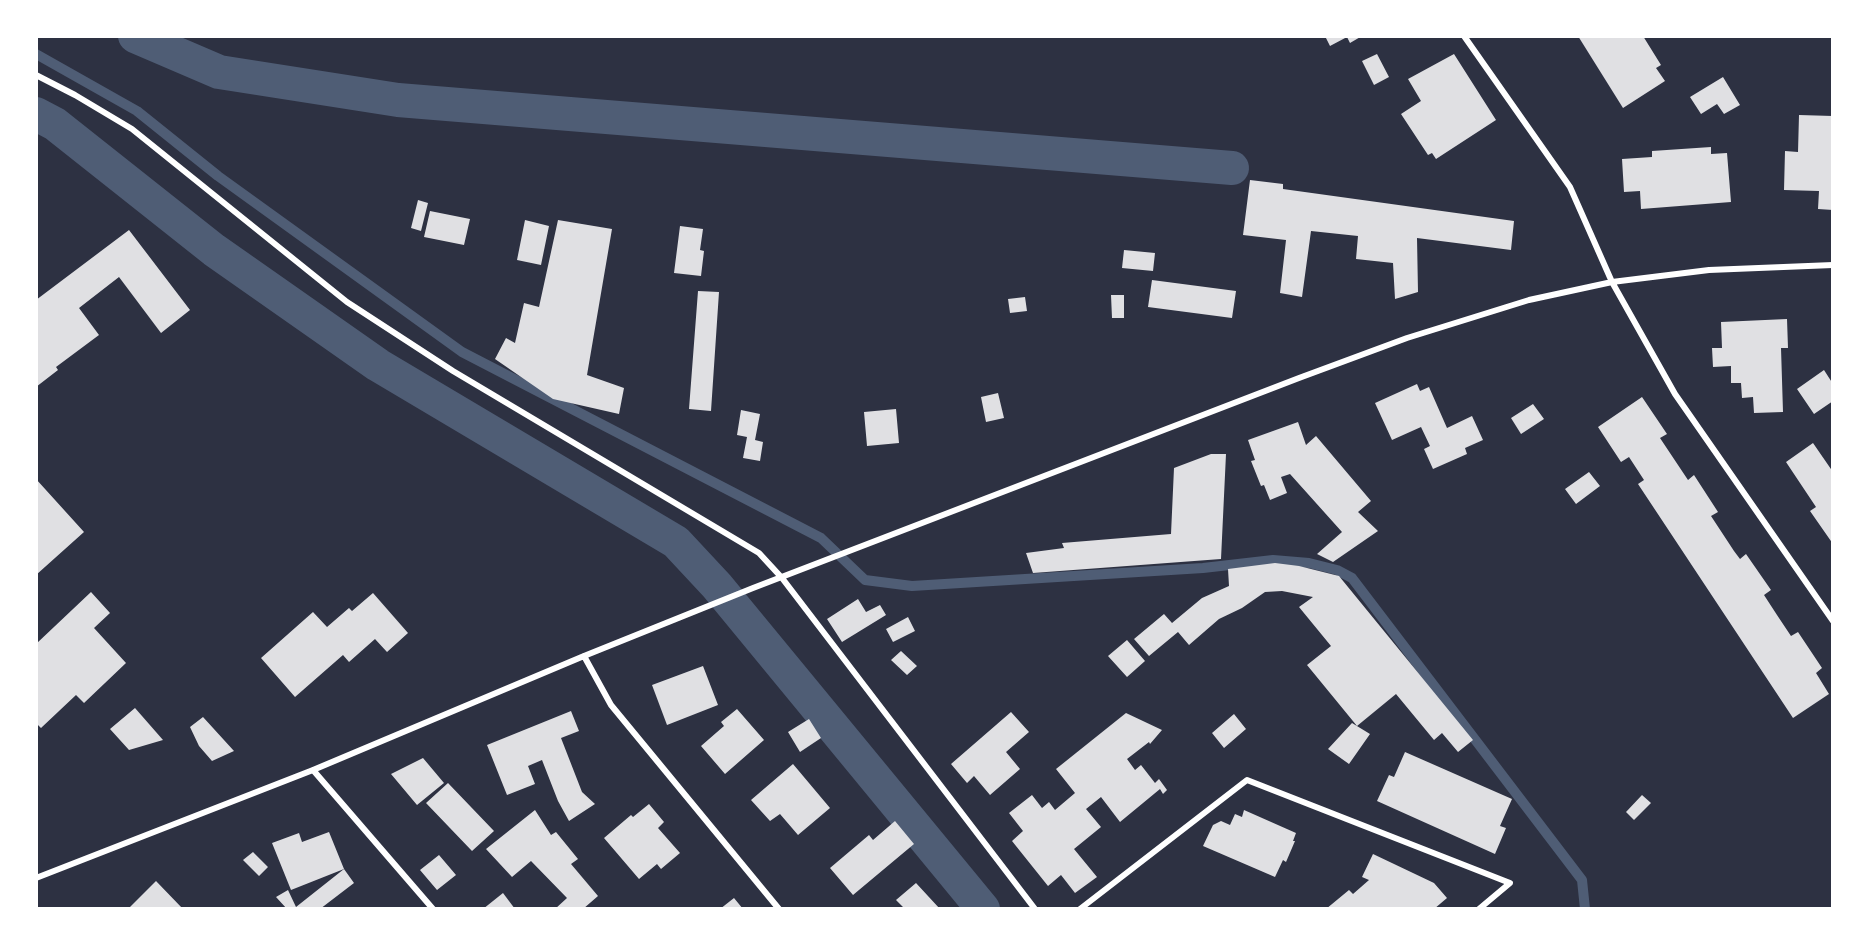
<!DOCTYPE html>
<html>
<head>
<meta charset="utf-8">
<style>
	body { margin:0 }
	#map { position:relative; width:1869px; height:945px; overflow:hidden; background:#2d3142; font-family:"Fira Sans",sans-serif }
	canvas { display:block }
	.frame { position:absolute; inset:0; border:38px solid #fff; pointer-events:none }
</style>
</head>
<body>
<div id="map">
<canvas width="1869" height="945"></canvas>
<div class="frame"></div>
</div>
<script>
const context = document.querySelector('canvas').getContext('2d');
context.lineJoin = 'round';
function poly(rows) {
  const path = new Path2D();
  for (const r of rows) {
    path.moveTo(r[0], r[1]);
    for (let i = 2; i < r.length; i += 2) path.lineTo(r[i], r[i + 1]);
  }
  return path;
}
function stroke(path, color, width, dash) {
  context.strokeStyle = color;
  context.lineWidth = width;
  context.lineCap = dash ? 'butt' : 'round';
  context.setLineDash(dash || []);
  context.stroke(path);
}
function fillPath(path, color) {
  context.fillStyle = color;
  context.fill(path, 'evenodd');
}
const stream = poly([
	[36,54,137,111,218,176,462,352,821,538,865,580,912,586,1203,568,1273,560,1309,563,1337,570,1352,578,1582,880,1585,909]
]);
const canal = poly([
	[135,36,219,72,398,100,1232,168],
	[36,114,55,124,214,250,378,365,676,542,717,586,983,909]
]);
const building = poly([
	[1325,36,1362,36,1350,43,1347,37,1330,46],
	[1578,36,1643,36,1661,65,1656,68,1665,81,1623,108],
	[1377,54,1389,77,1374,85,1362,61],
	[1454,54,1496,120,1436,159,1432,153,1428,155,1401,114,1421,101,1408,79],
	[1723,77,1740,105,1724,114,1717,104,1701,114,1690,97],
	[1799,115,1833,116,1833,210,1818,209,1819,191,1784,190,1785,151,1798,152],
	[1711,147,1711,154,1727,153,1731,202,1641,209,1640,191,1624,192,1622,159,1652,157,1652,151],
	[1250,180,1283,184,1283,189,1514,221,1511,250,1417,238,1418,292,1395,299,1393,263,1356,259,1358,236,1311,231,1302,297,1280,293,1286,240,1243,235],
	[418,200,428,203,421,231,411,228],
	[430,211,470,219,464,245,424,237],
	[525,220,549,226,541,265,517,260],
	[558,220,612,229,587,375,624,388,619,414,553,399,495,359,506,338,515,343,524,303,539,307],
	[680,226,703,229,700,250,704,251,701,276,674,273],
	[129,230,190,310,161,333,119,277,79,308,99,335,56,367,58,370,36,387,36,300],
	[1124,250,1155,253,1153,271,1122,268],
	[1152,280,1236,291,1232,318,1148,307],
	[698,291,719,292,711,411,689,409],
	[1111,295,1124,295,1124,318,1112,318],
	[1025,297,1027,311,1010,313,1008,299],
	[1787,319,1788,348,1781,348,1783,412,1754,413,1753,397,1742,398,1741,383,1731,383,1731,366,1713,367,1712,348,1722,348,1721,322],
	[1824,370,1833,384,1833,401,1814,414,1797,389],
	[1417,384,1420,391,1429,387,1447,428,1472,416,1483,440,1465,448,1467,454,1433,469,1424,449,1430,446,1421,427,1392,440,1375,403],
	[998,393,1004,418,986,422,981,397],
	[1642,397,1667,434,1660,438,1688,480,1694,475,1718,512,1711,516,1734,551,1740,559,1746,554,1771,590,1764,595,1777,615,1791,636,1798,632,1822,668,1816,673,1829,694,1793,718,1638,484,1644,480,1629,457,1621,462,1598,427],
	[1533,404,1544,419,1521,434,1511,418],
	[896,409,899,443,867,446,864,412],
	[741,410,760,414,755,440,763,442,760,461,743,458,747,437,737,435],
	[1298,422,1306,445,1316,436,1371,501,1358,512,1378,531,1333,562,1317,554,1342,532,1290,474,1281,477,1287,493,1270,500,1264,485,1261,486,1251,461,1255,460,1248,440],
	[1813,443,1833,472,1833,544,1810,511,1816,507,1786,462],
	[1211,454,1226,454,1221,559,1033,573,1026,553,1064,548,1062,543,1171,534,1174,468],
	[1589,472,1600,486,1576,504,1565,489],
	[36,479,84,532,36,575],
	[1275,563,1299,566,1339,576,1473,740,1458,752,1442,733,1434,740,1396,694,1357,726,1307,665,1331,646,1299,607,1313,597,1282,591,1265,592,1242,608,1219,619,1189,645,1178,632,1149,656,1134,639,1164,614,1172,623,1202,598,1229,586,1228,569],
	[91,592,110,613,94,628,126,663,84,703,76,695,41,728,36,723,36,644],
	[373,593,408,633,387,652,375,639,349,662,343,655,295,697,261,658,313,612,327,627,349,608,352,611],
	[858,599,866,612,880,605,886,615,842,642,827,619],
	[908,617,915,631,893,642,886,629],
	[1127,640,1145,661,1127,677,1108,656],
	[901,651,917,666,907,675,891,660],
	[703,666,718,705,667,725,652,685],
	[135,708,163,740,129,750,110,729],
	[737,709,764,740,725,774,701,746,724,726,721,722],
	[571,711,579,731,561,738,582,792,595,804,569,821,558,801,542,760,528,766,535,784,507,795,487,745],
	[1011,712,1029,732,1006,752,1020,769,990,795,974,776,967,783,951,764],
	[1126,713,1162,730,1150,744,1149,742,1127,759,1135,770,1141,765,1155,783,1159,779,1167,790,1163,794,1160,789,1120,822,1101,797,1086,809,1101,827,1074,849,1097,877,1075,893,1061,875,1048,886,1012,841,1023,831,1009,813,1032,795,1042,808,1049,802,1055,810,1075,793,1056,769],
	[1234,714,1246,729,1224,748,1212,733],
	[203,717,234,751,212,761,199,746,190,727],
	[809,719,821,738,800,752,788,732],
	[1352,723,1370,734,1349,764,1328,749],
	[1405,752,1512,799,1500,826,1506,828,1495,854,1377,801,1389,775,1394,777],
	[423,758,444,783,417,805,391,774],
	[793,764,830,808,798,835,780,814,770,821,751,800],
	[448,783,494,831,472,851,426,803],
	[1642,795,1651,803,1634,820,1626,812],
	[649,804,664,822,658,828,680,853,661,869,657,864,639,879,604,838,631,815,633,817],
	[535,810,551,835,556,832,578,859,571,864,598,896,583,909,555,909,567,898,531,861,512,877,486,849],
	[1244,810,1296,833,1293,841,1295,841,1286,862,1283,860,1275,877,1203,846,1213,825,1221,821,1230,825,1235,814,1242,817],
	[895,821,914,844,853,895,830,868,869,835,873,840],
	[329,832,344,869,291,890,272,843,299,833,302,842],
	[253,852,268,867,259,876,243,860],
	[1373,854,1434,883,1447,898,1434,909,1326,909,1349,890,1353,894,1369,880,1362,877],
	[439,855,456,875,437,890,420,870],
	[344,869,354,883,320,909,287,909,276,897,288,890,296,907],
	[156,881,183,909,128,909],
	[916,883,940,909,905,909,896,900],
	[503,893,515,909,483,909],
	[734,898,743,909,720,909]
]);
const minor = poly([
	[1464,36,1570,187,1612,282,1675,394,1833,621],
	[36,75,75,95,132,129,347,302,453,371,759,553,782,578,1035,909],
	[584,656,611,705,779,909],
	[313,770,433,909],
	[36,878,313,770,584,656,753,588,1299,378,1407,338,1529,300,1612,282,1709,270,1833,265],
	[1080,909,1247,780,1510,883,1479,909]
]);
stroke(stream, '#4f5d75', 10);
stroke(canal, '#4f5d75', 34);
fillPath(building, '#e0e0e3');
stroke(minor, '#fff', 6);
</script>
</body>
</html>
